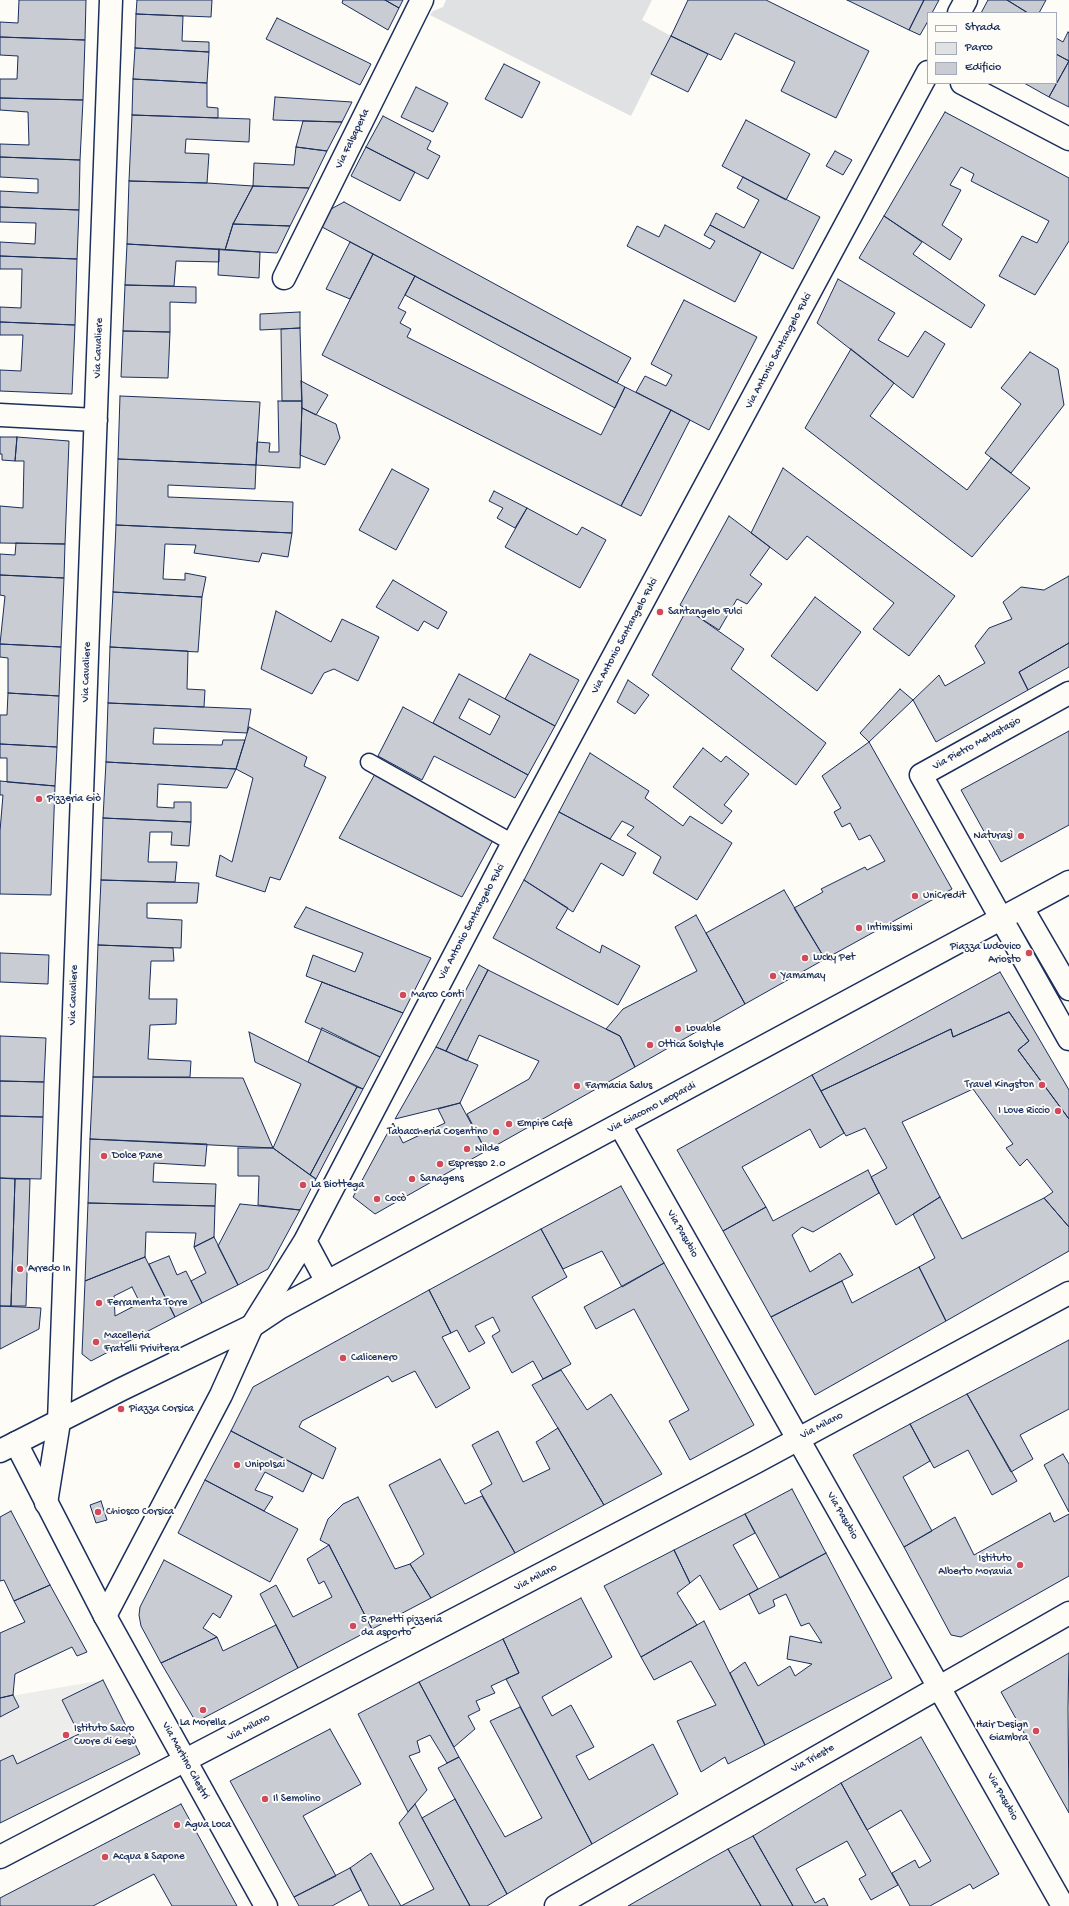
<!DOCTYPE html>
<html>
<head>
<meta charset="utf-8">
<style>
	body { margin:0 }
	#map { position:relative; width:1069px; height:1906px; overflow:hidden; background:#fdfcf7; font-family:"Gochi Hand",sans-serif }
	canvas { display:block }
	.legend { position:absolute; left:927px; top:12px; width:130px; height:72px; box-sizing:border-box; background:#fdfcf7; border:1px solid #a3aaba; margin:0; padding:5px 7px; list-style:none; font-size:12px; color:#1b2f5e }
	.legend li { display:flex; align-items:center; gap:8px; height:20px }
	.legend b { width:20px; border:1px solid #a3aaba }
</style>
</head>
<body>
<div id="map">
<canvas width="1069" height="1906"></canvas>
<ul class="legend">
<li><b style="height:5px;background:#fdfcf7"></b>Strada</li>
<li><b style="height:11px;background:#e0e1e3"></b>Parco</li>
<li><b style="height:11px;background:#c9ccd3"></b>Edificio</li>
</ul>
</div>
<script>
const context = document.querySelector('canvas').getContext('2d');
context.lineJoin = 'round';
function fillPath(path, color) {
  context.fillStyle = color;
  context.fill(path, 'evenodd');
}
function poly(rows) {
  const path = new Path2D();
  for (const r of rows) {
    path.moveTo(r[0], r[1]);
    for (let i = 2; i < r.length; i += 2) path.lineTo(r[i], r[i + 1]);
  }
  return path;
}
function stroke(path, color, width, dash) {
  context.strokeStyle = color;
  context.lineWidth = width;
  context.lineCap = dash ? 'butt' : 'round';
  context.setLineDash(dash || []);
  context.stroke(path);
}
function write(font, color, halo, rows, align = 'center') {
  context.font = font + ' "Gochi Hand",sans-serif';
  context.lineWidth = 4;
  context.setLineDash([]);
  context.textBaseline = 'middle';
  context.strokeStyle = halo;
  context.fillStyle = color;
  for (const [text, x, y, turn = 0] of rows) {
    context.save();
    context.translate(x, y);
    context.rotate((+turn || 0) * Math.PI / 180);
    context.textAlign = isNaN(turn) ? turn : align;
    if (halo) context.strokeText(text, 0, 0);
    context.fillText(text, 0, 0);
    context.restore();
  }
}
const built = poly([
	[103,1680,140,1754,0,1823,0,1698]
]);
const green = poly([
	[446,0,652,0,642,20,671,36,631,116,430,15,433,11,443,7]
]);
const building = poly([
	[19,0,86,0,85,40,0,37,0,22,18,23,19,0],
	[137,0,212,0,211,17,136,14,137,0],
	[343,0,385,0,399,8,388,30,342,3,343,0],
	[385,0,403,0,399,8,385,0],
	[688,0,766,0,869,51,836,118,781,91,795,62,735,33,721,60,671,36,688,0],
	[847,0,924,0,909,30,847,0],
	[924,0,939,0,932,13,928,13,928,21,920,35,909,30,924,0],
	[988,0,1007,0,1028,13,981,13,988,0],
	[1007,0,1046,0,1039,13,1028,13,1007,0],
	[136,14,183,16,182,41,209,42,209,52,135,48,136,14],
	[277,18,371,64,360,85,266,39,277,18],
	[1068,32,1069,33,1069,61,1056,54,1056,38,1063,42,1068,32],
	[671,36,708,54,688,92,651,74,671,36],
	[0,37,85,40,83,100,0,98,0,79,17,79,18,56,0,55,0,37],
	[135,48,209,52,207,83,133,79,135,48],
	[1056,54,1069,61,1049,97,1024,83,1056,83,1056,54],
	[1069,61,1069,107,1049,97,1069,61],
	[504,64,540,82,522,118,485,99,504,64],
	[133,79,207,83,207,107,218,108,218,118,132,115,133,79],
	[416,87,448,103,433,132,401,117,416,87],
	[275,97,352,102,342,122,273,120,275,97],
	[0,98,83,100,80,160,0,157,0,144,29,145,28,112,0,110,0,98],
	[945,112,1069,178,1069,241,1035,295,999,276,1022,236,1037,243,1049,221,971,181,974,174,961,167,950,185,961,190,942,225,962,239,950,260,884,216,945,112],
	[132,115,250,119,249,142,186,139,185,153,209,154,207,183,129,181,132,115],
	[383,116,431,141,427,149,440,156,428,179,366,147,383,116],
	[746,120,810,154,786,200,722,166,746,120],
	[303,121,342,122,327,151,296,147,303,121],
	[296,147,327,151,309,188,253,186,254,163,294,165,296,147],
	[366,147,415,172,400,201,351,176,366,147],
	[835,151,852,160,843,175,826,166,835,151],
	[0,157,80,160,79,210,0,207,0,191,38,193,38,179,0,177,0,157],
	[743,177,820,217,793,269,710,225,716,213,744,228,759,200,737,188,743,177],
	[129,181,207,183,253,186,233,224,225,250,127,244,129,181],
	[253,186,309,188,290,226,233,224,253,186],
	[344,202,631,358,617,383,322,227,331,209,344,202],
	[0,207,79,210,77,259,0,256,0,242,35,244,36,223,0,222,0,207],
	[884,216,922,242,913,254,985,305,971,328,859,258,884,216],
	[233,224,290,226,277,253,225,250,233,224],
	[665,225,710,249,715,241,704,235,710,225,761,252,735,302,627,246,637,226,659,237,665,225],
	[350,242,373,254,350,299,326,289,350,242],
	[127,244,219,249,219,262,176,261,174,286,125,285,127,244],
	[219,249,260,252,259,278,218,275,219,249],
	[373,254,415,276,398,308,406,312,400,323,411,329,407,337,601,435,625,387,671,410,621,506,322,355,373,254],
	[0,256,77,259,75,325,0,322,0,307,21,308,22,269,0,269,0,256],
	[415,276,625,387,615,408,405,295,415,276],
	[838,279,895,313,878,340,908,357,925,331,945,344,913,398,817,323,838,279],
	[125,285,196,287,196,303,170,302,170,332,123,331,125,285],
	[684,300,757,337,709,430,636,392,645,376,666,386,672,375,651,364,684,300],
	[300,312,300,328,260,330,260,314,300,312],
	[0,322,75,325,72,394,0,391,0,370,21,371,23,335,0,335,0,322],
	[300,328,302,401,282,401,281,329,300,328],
	[123,331,170,332,168,378,121,377,123,331],
	[851,349,894,383,870,416,967,490,991,458,1030,488,972,557,805,428,851,349],
	[1030,352,1058,369,1064,405,1011,473,985,453,1021,404,1001,388,1030,352],
	[301,381,328,395,316,415,302,408,301,381],
	[120,396,260,402,256,465,118,459,120,396],
	[278,401,302,401,300,468,256,465,257,442,270,443,269,452,279,452,278,401],
	[302,408,336,424,340,438,325,465,300,455,302,408],
	[671,410,690,420,641,516,621,506,671,410],
	[0,437,17,437,15,461,2,460,2,454,0,454,0,437],
	[17,437,69,441,65,544,0,543,0,506,23,508,24,461,15,461,17,437],
	[118,459,256,465,255,489,168,485,168,497,293,502,292,533,116,525,118,459],
	[783,468,955,596,909,656,873,629,894,603,807,536,787,560,751,533,783,468],
	[392,469,429,489,396,550,359,530,392,469],
	[494,491,527,508,515,528,497,518,503,508,489,501,494,491],
	[527,508,577,535,582,527,606,540,580,588,505,547,527,508],
	[729,516,770,547,750,575,762,584,747,604,737,599,719,630,680,605,729,516],
	[116,525,292,533,288,557,262,553,259,562,194,553,196,545,165,544,163,579,185,580,185,573,206,577,202,597,113,592,116,525],
	[16,543,65,544,64,578,0,575,0,554,15,555,16,543],
	[0,575,64,578,61,647,0,644,5,596,0,595,0,575],
	[1069,576,1069,643,1019,672,1028,690,936,742,913,700,939,675,945,686,985,663,975,646,989,628,1012,619,1003,602,1021,587,1044,590,1069,576],
	[393,580,447,612,438,629,424,621,418,631,376,607,393,580],
	[113,592,202,597,198,652,110,647,113,592],
	[815,597,861,632,817,691,771,656,815,597],
	[687,609,744,649,731,669,826,743,796,785,652,675,687,609],
	[276,611,331,642,342,619,379,637,358,681,334,669,324,673,312,694,261,669,276,611],
	[1069,643,1069,667,1028,690,1019,672,1069,643],
	[0,644,61,647,59,696,8,693,8,658,0,657,0,644],
	[110,647,188,651,187,689,205,690,204,707,108,703,110,647],
	[530,654,579,680,555,726,505,699,530,654],
	[459,674,555,726,528,775,433,723,459,674],
	[469,699,500,716,490,735,459,718,469,699],
	[628,680,649,695,635,714,617,702,628,680],
	[900,689,913,700,869,742,860,733,900,689],
	[8,693,59,696,57,747,0,744,0,715,7,715,8,693],
	[108,703,251,709,247,733,154,728,153,744,222,745,223,740,245,740,236,769,106,762,108,703],
	[403,707,528,775,515,798,434,756,422,780,378,756,403,707],
	[249,727,307,757,304,766,326,777,280,880,270,877,265,892,216,876,220,855,232,862,253,778,236,769,249,727],
	[1069,731,1069,825,1001,862,961,790,1069,731],
	[869,742,952,889,825,959,794,908,823,892,821,889,865,867,867,870,885,861,870,835,859,840,850,823,842,827,834,812,841,808,822,776,869,742],
	[0,744,57,747,55,786,7,782,7,758,0,758,0,744],
	[703,748,721,762,726,756,749,774,724,805,732,811,722,824,673,787,703,748],
	[590,753,649,791,645,798,683,826,690,816,732,843,697,900,653,873,661,857,627,835,634,827,622,821,610,839,559,812,590,753],
	[106,762,236,769,227,788,158,784,157,807,174,808,174,802,191,802,191,822,103,818,106,762],
	[375,774,493,840,462,897,339,838,375,774],
	[0,781,55,786,51,895,0,894,0,831,3,795,0,795,0,781],
	[559,812,636,853,623,876,601,863,573,912,524,880,559,812],
	[103,818,191,822,189,846,171,845,172,832,150,832,148,862,177,862,175,882,101,880,103,818],
	[101,880,199,883,197,903,147,903,147,918,182,920,181,948,98,945,101,880],
	[524,880,568,908,556,928,600,953,602,945,640,966,618,1005,493,938,524,880],
	[784,890,825,959,745,1004,706,933,784,890],
	[306,907,431,958,403,1013,306,976,313,955,355,972,363,953,294,927,306,907],
	[696,915,745,1004,635,1067,620,1036,606,1029,623,1009,697,971,675,927,696,915],
	[98,945,173,948,174,961,151,961,149,999,177,999,176,1024,150,1025,148,1059,191,1061,190,1077,93,1077,98,945],
	[0,953,49,955,48,984,0,982,0,953],
	[479,965,488,970,446,1051,436,1047,479,965],
	[488,970,620,1036,635,1067,486,1151,467,1114,529,1079,539,1061,479,1035,467,1061,446,1051,488,970],
	[1000,972,1069,1090,1069,1119,1018,1050,1029,1041,1009,1012,953,1037,951,1029,821,1091,812,1075,1000,972],
	[322,982,403,1013,380,1057,305,1022,322,982],
	[1009,1012,1029,1041,1018,1050,1069,1119,1069,1227,1044,1198,1053,1192,1027,1159,1020,1166,1006,1148,1013,1144,973,1089,902,1122,940,1197,896,1225,871,1177,887,1168,865,1128,846,1136,821,1091,951,1029,953,1037,1009,1012],
	[322,1028,380,1057,363,1089,308,1062,322,1028],
	[249,1032,357,1087,310,1175,273,1148,301,1084,255,1062,249,1032],
	[0,1036,46,1038,44,1082,0,1081,0,1036],
	[436,1047,478,1065,460,1103,395,1119,436,1047],
	[812,1075,844,1133,820,1148,810,1129,742,1167,766,1207,723,1231,677,1150,812,1075],
	[93,1077,243,1078,273,1148,90,1139,93,1077],
	[0,1081,44,1082,43,1117,0,1116,0,1081],
	[357,1087,363,1089,316,1179,310,1175,357,1087],
	[460,1103,486,1151,375,1214,353,1197,393,1123,403,1143,445,1123,438,1109,460,1103],
	[0,1116,43,1117,41,1179,0,1178,0,1116],
	[90,1139,207,1144,205,1166,154,1163,153,1182,216,1184,215,1206,88,1203,90,1139],
	[238,1148,273,1148,316,1179,300,1210,258,1205,259,1176,238,1176,238,1148],
	[868,1170,879,1193,813,1232,802,1227,792,1235,810,1272,840,1253,853,1275,771,1317,723,1231,766,1207,773,1221,868,1170],
	[0,1178,15,1179,11,1306,0,1306,0,1178],
	[15,1179,30,1179,26,1306,11,1306,15,1179],
	[621,1186,664,1263,622,1287,602,1251,563,1269,541,1229,621,1186],
	[940,1197,962,1239,1044,1198,1069,1227,1069,1251,946,1321,919,1267,935,1258,913,1214,940,1197],
	[88,1203,215,1206,214,1237,194,1247,196,1233,146,1232,145,1257,85,1281,88,1203],
	[240,1204,300,1210,268,1269,238,1285,218,1246,240,1204],
	[541,1229,567,1277,532,1297,571,1364,543,1379,533,1361,512,1373,492,1336,500,1331,493,1317,475,1326,485,1343,469,1352,457,1330,451,1333,429,1290,541,1229],
	[214,1237,238,1285,202,1303,191,1281,206,1273,194,1247,214,1237],
	[169,1256,177,1275,186,1271,202,1303,175,1317,149,1264,169,1256],
	[145,1257,175,1317,91,1361,82,1354,85,1281,145,1257],
	[132,1287,140,1303,115,1316,114,1296,132,1287],
	[664,1263,754,1425,690,1460,669,1421,689,1410,634,1309,596,1329,584,1307,664,1263],
	[919,1267,946,1321,815,1395,771,1317,842,1281,852,1303,919,1267],
	[429,1290,451,1333,442,1337,470,1388,436,1408,415,1371,392,1382,388,1376,302,1421,299,1427,336,1448,323,1479,231,1431,253,1387,429,1290],
	[0,1306,41,1308,39,1329,0,1349,0,1306],
	[1069,1340,1069,1409,1020,1435,1033,1459,1011,1472,967,1394,1069,1340],
	[561,1370,587,1410,611,1394,662,1474,604,1505,532,1385,561,1370],
	[967,1394,1017,1481,992,1495,968,1450,934,1468,910,1424,967,1394],
	[910,1424,930,1461,903,1477,932,1531,904,1547,853,1455,910,1424],
	[558,1428,604,1505,515,1553,480,1491,492,1484,472,1445,498,1431,523,1482,550,1469,536,1442,558,1428],
	[231,1431,312,1473,303,1492,265,1472,255,1490,273,1497,264,1511,205,1480,231,1431],
	[1063,1454,1069,1464,1069,1512,1044,1465,1063,1454],
	[440,1459,465,1504,482,1496,515,1553,431,1598,410,1564,424,1554,389,1485,440,1459],
	[205,1480,298,1529,270,1582,178,1533,205,1480],
	[792,1489,826,1553,780,1578,745,1514,792,1489],
	[358,1497,395,1569,410,1564,431,1598,372,1629,329,1545,320,1540,328,1519,343,1504,358,1497],
	[101,1501,107,1520,96,1523,90,1505,101,1501],
	[11,1511,50,1585,14,1601,4,1580,0,1581,0,1517,11,1511],
	[1050,1513,1054,1522,1069,1514,1069,1576,961,1637,951,1635,904,1547,955,1517,974,1555,1050,1513],
	[745,1514,755,1533,733,1545,758,1589,720,1610,700,1575,690,1583,674,1550,745,1514],
	[329,1545,372,1629,298,1668,260,1594,276,1585,293,1617,332,1597,324,1581,319,1584,307,1559,329,1545],
	[674,1550,690,1583,677,1593,697,1625,641,1657,604,1586,674,1550],
	[826,1553,892,1678,765,1745,730,1673,745,1662,758,1686,790,1666,795,1676,812,1664,787,1659,790,1636,822,1643,809,1623,801,1626,786,1594,773,1600,775,1606,759,1614,749,1594,826,1553],
	[164,1560,232,1596,220,1618,213,1613,203,1628,217,1637,161,1663,141,1626,139,1615,140,1607,164,1560],
	[50,1585,87,1652,77,1656,72,1647,15,1674,13,1695,0,1698,0,1633,25,1622,14,1601,50,1585],
	[581,1598,612,1657,542,1697,552,1716,571,1705,594,1747,576,1756,589,1780,653,1744,678,1794,592,1844,506,1679,519,1673,503,1639,581,1598],
	[704,1621,765,1745,728,1764,725,1757,701,1772,677,1721,716,1705,691,1661,654,1680,641,1657,704,1621],
	[276,1625,298,1668,196,1722,161,1663,217,1637,223,1651,276,1625],
	[503,1639,519,1673,491,1686,495,1693,476,1701,480,1710,468,1716,475,1729,454,1747,419,1682,503,1639],
	[1069,1653,1068,1709,1069,1813,1001,1692,1069,1653],
	[103,1680,140,1754,0,1823,0,1761,13,1755,17,1764,79,1734,62,1700,103,1680],
	[419,1682,459,1757,447,1763,430,1735,417,1741,420,1752,409,1756,427,1790,408,1812,358,1714,419,1682],
	[13,1695,19,1707,0,1717,0,1698,13,1695],
	[520,1707,592,1844,507,1894,438,1768,459,1757,505,1837,542,1818,490,1721,520,1707],
	[330,1729,361,1784,303,1816,336,1876,294,1897,230,1781,330,1729],
	[921,1737,999,1874,973,1889,970,1884,930,1906,910,1906,892,1873,915,1860,919,1868,931,1861,901,1810,867,1830,841,1783,921,1737],
	[841,1783,898,1885,871,1900,859,1879,866,1875,847,1841,796,1869,815,1903,824,1898,828,1906,793,1906,753,1836,841,1783],
	[455,1799,507,1894,487,1906,470,1906,422,1818,455,1799],
	[181,1804,237,1906,172,1906,154,1874,93,1906,0,1906,0,1898,181,1804],
	[415,1804,422,1818,470,1906,369,1906,350,1868,371,1853,401,1906,434,1889,399,1823,415,1804],
	[753,1836,793,1906,761,1906,728,1849,753,1836],
	[728,1849,761,1906,628,1906,710,1859,728,1849],
	[350,1868,361,1890,332,1906,299,1906,294,1897,350,1868]
]);
const service = poly([
	[369,762,513,843]
]);
const minor = poly([
	[962,83,1069,139],
	[284,278,422,0],
	[0,415,96,420],
	[1002,920,921,775,1069,693],
	[46,1503,59,1422,111,0],
	[0,1857,754,1463,1069,1293],
	[556,1906,1069,1613]
]);
const tertiary = poly([
	[959,13,966,0],
	[305,1241,327,1282],
	[105,1616,221,1395,252,1326,305,1241,513,843,928,72]
]);
const secondary = poly([
	[1022,908,1069,989],
	[1002,920,1069,1039],
	[620,1125,1063,1906],
	[16,1443,122,1389,252,1326,279,1308,1069,882]
]);
const primary = poly([
	[0,1451,16,1443,105,1616,266,1906]
]);
const markers = [
	[660,612,4,"#d1495b"],
	[39,799,4,"#d1495b"],
	[1021,836,4,"#d1495b"],
	[915,896,4,"#d1495b"],
	[859,928,4,"#d1495b"],
	[1029,953,4,"#d1495b"],
	[805,958,4,"#d1495b"],
	[773,976,4,"#d1495b"],
	[403,995,4,"#d1495b"],
	[678,1029,4,"#d1495b"],
	[650,1045,4,"#d1495b"],
	[1042,1085,4,"#d1495b"],
	[577,1086,4,"#d1495b"],
	[1058,1111,4,"#d1495b"],
	[509,1124,4,"#d1495b"],
	[496,1132,4,"#d1495b"],
	[467,1149,4,"#d1495b"],
	[104,1156,4,"#d1495b"],
	[440,1164,4,"#d1495b"],
	[412,1179,4,"#d1495b"],
	[303,1185,4,"#d1495b"],
	[377,1199,4,"#d1495b"],
	[20,1269,4,"#d1495b"],
	[99,1303,4,"#d1495b"],
	[96,1342,4,"#d1495b"],
	[343,1358,4,"#d1495b"],
	[121,1409,4,"#d1495b"],
	[237,1465,4,"#d1495b"],
	[98,1512,4,"#d1495b"],
	[1020,1565,4,"#d1495b"],
	[353,1626,4,"#d1495b"],
	[203,1710,4,"#d1495b"],
	[1036,1731,4,"#d1495b"],
	[66,1735,4,"#d1495b"],
	[265,1799,4,"#d1495b"],
	[177,1825,4,"#d1495b"],
	[105,1857,4,"#d1495b"]
];
const streetNames = [
	["Via Falsaperla",353,139,-64],
	["Via Cavaliere",99,348,-88],
	["Via Antonio Santangelo Fulci",779,351,-62],
	["Via Antonio Santangelo Fulci",625,636,-62],
	["Via Cavaliere",87,672,-88],
	["Via Pietro Metastasio",977,744,-29],
	["Via Antonio Santangelo Fulci",472,922,-62],
	["Via Cavaliere",74,995,-88],
	["Via Giacomo Leopardi",652,1108,-28],
	["Via Pasubio",682,1234,60],
	["Via Milano",822,1426,-28],
	["Via Pasubio",842,1516,60],
	["Via Milano",536,1578,-28],
	["Via Milano",249,1728,-28],
	["Via Trieste",813,1759,-30],
	["Via Martino Cilestri",185,1761,61],
	["Via Pasubio",1002,1797,60]
];
const poiNames = [
	["Santangelo Fulci",668,612],
	["Pizzeria Giò",47,799],
	["Naturasì",1013,836,"right"],
	["UniCredit",923,896],
	["Intimissimi",867,928],
	["Piazza Ludovico",1021,947,"right"],
	["Ariosto",1021,960,"right"],
	["Lucky Pet",813,958],
	["Yamamay",781,976],
	["Marco Conti",411,995],
	["Lovable",686,1029],
	["Ottica Solstyle",658,1045],
	["Travel Kingston",1034,1085,"right"],
	["Farmacia Salus",585,1086],
	["I Love Riccio",1050,1111,"right"],
	["Empire Cafè",517,1124],
	["Tabaccheria Cosentino",488,1132,"right"],
	["Nilde",475,1149],
	["Dolce Pane",112,1156],
	["Espresso 2.0",448,1164],
	["Sanagens",420,1179],
	["La Biottega",311,1185],
	["Cocò",385,1199],
	["Arredo In",28,1269],
	["Ferramenta Torre",107,1303],
	["Macelleria",104,1336],
	["Fratelli Privitera",104,1349],
	["Calicenero",351,1358],
	["Piazza Corsica",129,1409],
	["Unipolsai",245,1465],
	["Chiosco Corsica",106,1512],
	["Istituto",1012,1559,"right"],
	["Alberto Moravia",1012,1572,"right"],
	["5 Panetti pizzeria",361,1620],
	["da asporto",361,1633],
	["La Morella",203,1723,"center"],
	["Hair Design",1028,1725,"right"],
	["Giambra",1028,1738,"right"],
	["Istituto Sacro",74,1729],
	["Cuore di Gesù",74,1742],
	["Il Semolino",273,1799],
	["Agua Loca",185,1825],
	["Acqua & Sapone",113,1857]
];
fillPath(built, '#edeeec');
fillPath(green, '#e0e1e3');
fillPath(building, '#c9ccd3');
stroke(building, '#1b2f5e', 1);
stroke(service, '#1b2f5e', 19);
stroke(minor, '#1b2f5e', 25);
stroke(tertiary, '#1b2f5e', 25);
stroke(secondary, '#1b2f5e', 25);
stroke(primary, '#1b2f5e', 25);
stroke(service, '#fdfcf7', 16);
stroke(minor, '#fdfcf7', 22);
stroke(tertiary, '#fdfcf7', 22);
stroke(secondary, '#fdfcf7', 22);
stroke(primary, '#fdfcf7', 22);
for (const [x, y, r, color] of markers) {
  const dot = new Path2D();
  dot.arc(x, y, r, 0, 2 * Math.PI);
  context.fillStyle = color;
  context.fill(dot);
  stroke(dot, '#fdfcf7', 1.5);
}
write('11px', '#1b2f5e', '#fdfcf7', streetNames);
write('11px', '#1b2f5e', '#fdfcf7', poiNames, 'left');
</script>
</body>
</html>
